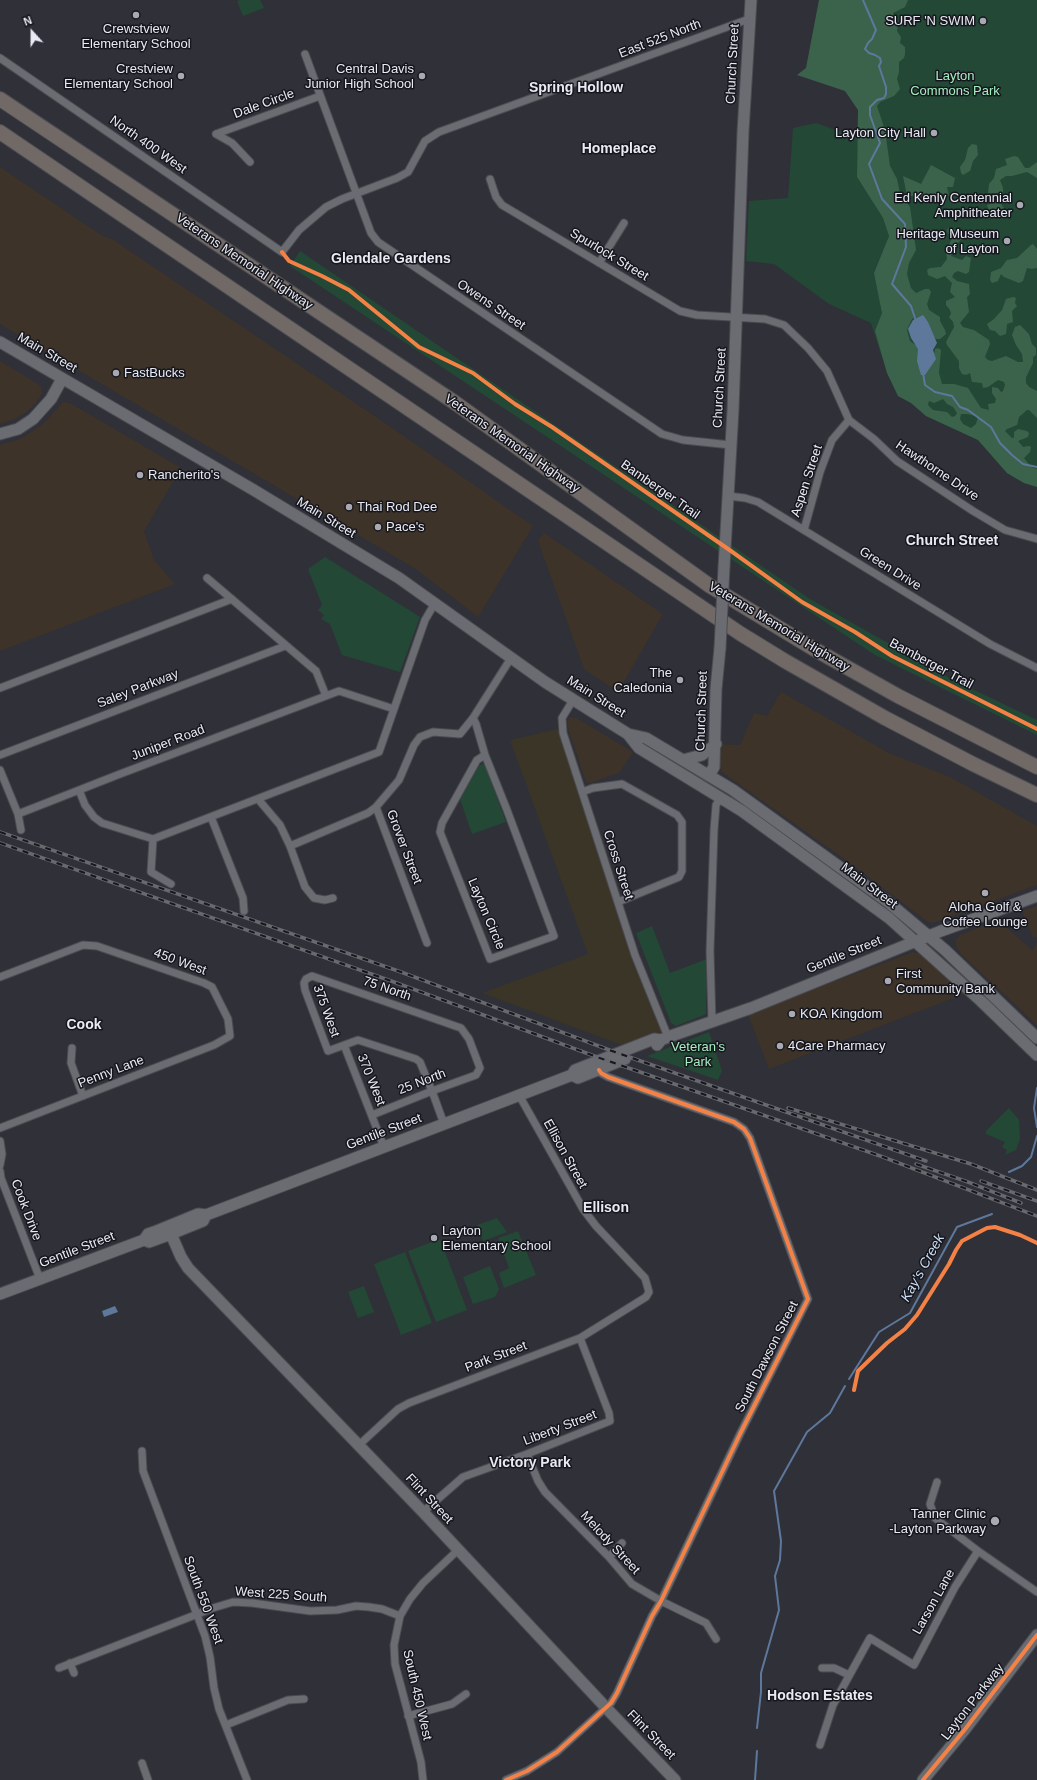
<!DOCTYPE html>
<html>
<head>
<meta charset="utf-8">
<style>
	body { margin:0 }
	#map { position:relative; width:1037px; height:1780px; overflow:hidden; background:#303038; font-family:Helvetica,sans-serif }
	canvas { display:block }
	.north { position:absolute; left:12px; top:12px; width:40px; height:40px; -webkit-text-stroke:3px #16161d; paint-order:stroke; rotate:339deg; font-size:11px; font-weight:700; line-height:16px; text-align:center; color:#e9eaf4 }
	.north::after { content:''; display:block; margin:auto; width:14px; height:18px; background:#e9eaf4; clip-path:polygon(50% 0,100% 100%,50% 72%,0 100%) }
</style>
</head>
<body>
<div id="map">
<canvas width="1037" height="1780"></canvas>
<div class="north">N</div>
</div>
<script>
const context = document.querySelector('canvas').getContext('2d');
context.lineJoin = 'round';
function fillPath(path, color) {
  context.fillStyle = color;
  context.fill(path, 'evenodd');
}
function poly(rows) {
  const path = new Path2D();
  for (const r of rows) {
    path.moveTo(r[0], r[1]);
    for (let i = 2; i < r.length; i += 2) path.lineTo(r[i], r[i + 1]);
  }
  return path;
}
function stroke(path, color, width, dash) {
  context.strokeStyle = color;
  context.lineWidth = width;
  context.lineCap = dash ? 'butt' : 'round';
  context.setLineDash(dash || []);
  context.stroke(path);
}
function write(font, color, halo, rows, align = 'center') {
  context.font = font + ' Helvetica,sans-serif';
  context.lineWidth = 3;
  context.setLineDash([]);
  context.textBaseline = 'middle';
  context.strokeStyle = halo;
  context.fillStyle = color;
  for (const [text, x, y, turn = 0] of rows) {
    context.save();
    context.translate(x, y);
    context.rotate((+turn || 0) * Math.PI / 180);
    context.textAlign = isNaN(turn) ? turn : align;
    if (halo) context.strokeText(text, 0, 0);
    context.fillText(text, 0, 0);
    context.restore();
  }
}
const commercial = poly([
	[0,167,101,235,112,239,382,421,533,526,478,617,416,569,0,324],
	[0,361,38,384,41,387,42,393,35,404,26,412,15,419,0,424],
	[63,402,70,403,181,468,144,531,154,560,175,584,0,651,0,445,20,439,34,430,44,423],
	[544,533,663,614,618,692,584,669,538,541],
	[781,692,889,753,952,778,1037,826,1037,885,936,922,928,922,857,868,722,772,719,766,719,744,740,745,754,713,767,716],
	[570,717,576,718,633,752,620,772,591,783,586,782,568,727,567,721],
	[1037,906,1037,937,1033,938,1022,911],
	[998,920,1033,951,1037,941,1037,1025,961,954,956,946,956,940,960,935],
	[913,952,923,955,964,994,769,1069,748,1014]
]);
const industrial = poly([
	[558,729,663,1032,627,1047,482,993,588,954,510,740]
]);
const green = poly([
	[240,0,260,0,264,8,243,16,237,1],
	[844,0,1037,0,1037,487,1024,483,1007,473,978,440,926,416,911,403,898,396,887,373,871,323,829,304,774,264,746,261,749,201,788,198,793,128,816,123,858,138,857,177,883,218,889,236,874,273,902,257],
	[300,251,810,599,953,680,1037,720,1037,735,875,655,290,266],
	[325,557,420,617,400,672,342,655,330,624,321,619,324,615,318,610,322,605,308,569],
	[482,764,485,765,506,822,472,834,460,799,479,766],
	[652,926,670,973,707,959,706,1013,704,1015,676,1026,671,1023,636,933],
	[709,1032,722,1071,718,1080,647,1056],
	[1009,1108,1019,1120,1020,1139,1016,1150,1005,1155,1007,1150,1002,1147,1005,1142,986,1134,986,1131],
	[497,1218,507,1232,483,1241,477,1225],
	[518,1231,536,1275,504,1288,499,1273,509,1268,498,1238],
	[440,1239,467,1310,436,1322,408,1251],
	[405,1252,432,1323,401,1335,374,1264],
	[490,1266,499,1289,495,1297,473,1304,463,1277],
	[364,1286,374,1312,358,1318,348,1292]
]);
const forest = poly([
	[819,0,908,0,905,7,893,13,898,26,897,31,901,37,900,43,905,47,905,54,904,58,899,62,899,72,897,79,900,89,894,96,880,102,877,106,885,130,890,166,897,179,900,193,910,207,916,250,909,263,907,274,911,288,916,293,925,289,929,289,931,292,927,304,929,310,940,317,940,321,945,330,946,334,940,339,936,339,923,329,916,317,912,319,907,330,910,341,914,344,934,354,935,349,938,348,941,350,939,373,942,384,954,384,968,388,981,408,989,410,988,404,995,403,996,399,992,393,992,387,998,388,1001,392,1003,391,1005,385,1004,382,998,380,988,387,983,388,982,383,972,382,970,373,966,375,962,374,959,368,959,361,947,345,946,342,954,327,953,322,949,317,951,314,950,310,946,305,946,301,955,297,950,292,952,283,945,276,937,279,928,275,927,270,930,268,941,267,947,259,946,252,951,240,947,231,948,228,956,230,964,236,952,250,951,256,962,260,966,256,971,258,969,272,966,274,958,271,954,273,952,277,957,281,969,284,970,294,967,297,969,312,960,323,963,327,974,330,989,340,990,344,985,357,988,360,992,361,1006,356,1018,362,1023,362,1022,354,1016,345,1012,335,1015,327,1020,325,1029,334,1032,344,1036,348,1036,355,1033,357,1033,363,1026,377,1026,383,1029,387,1037,391,1037,418,1029,410,1027,410,1019,417,1017,425,1007,429,1005,431,1012,438,1014,438,1014,432,1018,429,1027,431,1029,433,1028,437,1018,441,1023,447,1029,446,1031,447,1030,452,1024,458,1031,467,1037,469,1037,487,1024,483,1007,473,978,440,926,416,911,403,898,396,887,373,875,331,882,313,874,273,889,236,883,218,857,177,858,110,845,91,797,75,806,68],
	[943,399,947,404,953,407,957,413,955,416,952,417,947,412,933,410,928,405,929,401,934,403],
	[961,414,968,414,978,417,976,424,971,428,963,424,960,419],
	[972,144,977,145,978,155,973,161,970,171,963,175,961,173,960,167,965,160,968,148],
	[1014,156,1018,157,1025,168,1029,168,1037,162,1037,178,1027,172,1012,176,1006,176,1000,180,1003,188,1003,193,988,193,989,184,994,178,996,169,1007,165,1005,159],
	[931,165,955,178,953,187,947,187,949,196,941,193,927,196,907,196,903,176,921,184],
	[998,200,1004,208,1003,213,991,218,987,205],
	[1033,244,1037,249,1037,268,1032,269,1027,268,1023,281,1019,283,1004,277,1001,274,998,281,992,283,990,280,991,272,1001,268,1007,260,1017,258,1031,245],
	[1013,297,1016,298,1015,303,1017,306,1012,311,1013,322,1007,324,1006,334,1000,336,995,331,990,330,987,324,994,319,1002,310,1006,299]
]);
const water = poly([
	[923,315,928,322,937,343,933,350,936,359,925,375,921,375,917,361,918,349,911,338,908,329,913,320],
	[115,1306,118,1312,104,1317,102,1311]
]);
const stream = poly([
	[863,0,876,30,872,39,868,43,865,49,869,53,875,55,880,58,881,62,879,66,886,87,886,94,884,98,877,100,870,107,870,115,880,143,869,164,882,199,905,224,906,247,892,284,911,306,916,321],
	[923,373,925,385,935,392,952,396,960,407,968,410,991,427,1000,443,1012,455,1023,464,1037,467],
	[1037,1088,1034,1108,1037,1127],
	[1009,1172,1022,1166,1031,1157,1037,1136],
	[849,1379,879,1332,910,1313,957,1227,992,1214],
	[757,1728,761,1692,761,1673,779,1610,775,1576,780,1560,781,1541,774,1491,807,1432,830,1413,845,1386],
	[755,1780,757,1751]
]);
const street = poly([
	[305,54,371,233,378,242,662,434,683,440,731,445],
	[0,58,282,252,299,230,326,207,342,199,397,178,408,172,425,141,439,132,749,19],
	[216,134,320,96],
	[216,134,232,143,250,162],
	[490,179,496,197,502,205,680,311,697,315,765,319,784,325,808,348,827,371,849,420,874,439,897,461,973,511,1005,530,1037,539],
	[599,263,624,223],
	[728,496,745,498,758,502,990,644,1037,668],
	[804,530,820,472,832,440,849,420],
	[207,578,316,671,326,696],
	[0,688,232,599],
	[573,700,562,718,563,733,635,955,668,1037],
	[473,718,476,724,485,755,507,810,554,936,490,959,440,832,442,823,477,760,485,755],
	[0,755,285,646],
	[0,770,18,814,21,830],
	[79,790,85,805,94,817,102,823,153,839,379,752,425,620,435,603],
	[582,792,593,788,622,784,677,815,682,822,682,871,679,877,618,902],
	[258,799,280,825,290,846,305,887,314,898,325,900,333,898],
	[18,814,120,774,339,691,394,709],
	[211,817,243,898,244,911],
	[153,839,151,872,171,884],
	[290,846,368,813,376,807],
	[427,943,376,807,399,780,414,745,420,737,433,732,460,734,473,718,511,658],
	[0,977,83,945,97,946,204,983,212,987,228,1019,230,1036,214,1045,0,1128],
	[712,1022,710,951,714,830,716,805,721,797],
	[344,1045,384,1147],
	[72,1048,71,1063,83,1096],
	[372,1115,432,1091,476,1075,480,1068,469,1039,461,1028,312,976,306,979,304,983,305,990,328,1051,358,1040,416,1059,420,1062,432,1091,444,1124],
	[0,1141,2,1154,0,1165],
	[0,1171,1,1178,40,1279],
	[359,1445,398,1409,409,1403,580,1338,646,1297,649,1292,645,1278,596,1226,583,1209,519,1095],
	[142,1451,143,1471,205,1636,210,1657,214,1688,219,1709,247,1780],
	[527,1454,538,1481,545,1492,609,1557,632,1584,661,1601,706,1623,716,1639],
	[937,1482,930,1504,935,1518,978,1551,1037,1592],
	[423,1512,463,1477,527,1454,610,1421,609,1413,580,1338],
	[609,1557,622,1543],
	[70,1663,74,1673],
	[59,1668,213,1608,233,1602,252,1603,310,1611,337,1610,356,1606,369,1607,382,1609,400,1616],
	[822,1668,834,1668,849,1675],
	[408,1716,452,1704,466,1694],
	[226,1725,288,1700,304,1699],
	[820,1745,833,1705,870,1638,914,1665,955,1587,978,1551],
	[142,1763,148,1780],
	[423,1780,421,1762,395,1664,394,1645,400,1616,410,1599,423,1583,458,1550],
	[506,1780,527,1771,557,1752,611,1703,617,1693,652,1616,661,1601,740,1434,808,1299,750,1138,744,1129,734,1122,608,1077,601,1073,599,1070]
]);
const secondary = poly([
	[0,342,252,489,399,578,545,682,628,734,639,748,742,811,889,918,981,1001,1037,1055],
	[0,434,18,429,33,419,51,399,62,379],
	[724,567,733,410,743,132,751,0],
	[628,734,646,738,733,790,888,902,945,950,1037,1038],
	[683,760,702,755,716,744],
	[709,775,714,767,716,689,720,648],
	[657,1045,661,1040,668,1037,751,1008,941,931,1037,896],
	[572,1075,578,1078,625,1059],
	[171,1234,181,1257,188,1268,423,1512,611,1713,675,1780],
	[144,1240,148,1234,154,1232,198,1214,206,1215,337,1165,572,1075,575,1070,654,1039,661,1040],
	[0,1294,144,1240,149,1242,171,1234,203,1221,206,1215],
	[923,1780,966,1728,1037,1635]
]);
const highway = poly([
	[0,99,454,402,710,586,814,649,898,696,1037,767],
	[0,132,741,634,785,661,885,718,973,764,1037,795]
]);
const rail = poly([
	[0,832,401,972,612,1051,926,1161],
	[0,843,394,982,597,1057,883,1157,1037,1216],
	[788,1108,971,1164,1037,1190],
	[916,1164,968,1182,1021,1203],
	[981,1181,1037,1201]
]);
const secondaryBridge = poly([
	[720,648,724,567]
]);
const cycleway = poly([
	[282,252,289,261,322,276,349,290,419,347,473,373,515,404,552,427,731,551,802,602,855,632,892,656,1037,729],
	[854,1390,858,1371,887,1343,905,1329,917,1315,949,1264,956,1250,962,1241,987,1228,995,1227,1020,1235,1037,1243],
	[506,1780,527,1771,557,1752,611,1703,617,1693,652,1616,661,1601,740,1434,808,1299,750,1138,744,1129,734,1122,608,1077,601,1073,599,1070],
	[923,1780,966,1728,1037,1635]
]);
const markers = [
	[136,15,4,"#a8a9b2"],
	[983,21,4,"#a8a9b2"],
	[181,76,4,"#a8a9b2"],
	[422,76,4,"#a8a9b2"],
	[934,133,4,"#a8a9b2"],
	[1020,205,4,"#a8a9b2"],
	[1007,241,4,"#a8a9b2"],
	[116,373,4,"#a8a9b2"],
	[140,475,4,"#a8a9b2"],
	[349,507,4,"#a8a9b2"],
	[378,527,4,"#a8a9b2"],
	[680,680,4,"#a8a9b2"],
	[985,893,4,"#a8a9b2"],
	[888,981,4,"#a8a9b2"],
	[792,1014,4,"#a8a9b2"],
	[780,1046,4,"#a8a9b2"],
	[434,1238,4,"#a8a9b2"],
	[995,1521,5,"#a8a9b2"]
];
const poiNames = [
	["SURF 'N SWIM",975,21],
	["Crewstview",136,29,"center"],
	["Elementary School",136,44,"center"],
	["Crestview",173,69],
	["Elementary School",173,84],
	["Central Davis",414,69],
	["Junior High School",414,84],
	["Layton City Hall",926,133],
	["Ed Kenly Centennial",1012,198],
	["Amphitheater",1012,213],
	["Heritage Museum",999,234],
	["of Layton",999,249],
	["FastBucks",124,373,"left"],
	["Rancherito's",148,475,"left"],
	["Thai Rod Dee",357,507,"left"],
	["Pace's",386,527,"left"],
	["The",672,673],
	["Caledonia",672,688],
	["Aloha Golf &",985,907,"center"],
	["Coffee Lounge",985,922,"center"],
	["First",896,974,"left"],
	["Community Bank",896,989,"left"],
	["KOA Kingdom",800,1014,"left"],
	["4Care Pharmacy",788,1046,"left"],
	["Layton",442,1231,"left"],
	["Elementary School",442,1246,"left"],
	["Tanner Clinic",986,1514],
	["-Layton Parkway",986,1529]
];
const streetNames = [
	["East 525 North",660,39,-21],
	["Church Street",733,64,-87],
	["Dale Circle",264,104,-20],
	["North 400 West",148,145,35],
	["Spurlock Street",609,255,31],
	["Veterans Memorial Highway",244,262,34],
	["Owens Street",491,305,34],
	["Main Street",47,353,30],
	["Church Street",720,388,-87],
	["Veterans Memorial Highway",512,444,35],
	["Hawthorne Drive",937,471,34],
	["Aspen Street",807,481,-72],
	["Bamberger Trail",660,490,35],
	["Main Street",326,518,31],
	["Green Drive",890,569,32],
	["Veterans Memorial Highway",779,627,31],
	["Bamberger Trail",931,664,28],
	["Saley Parkway",138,689,-21],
	["Main Street",596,697,32],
	["Church Street",702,711,-88],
	["Juniper Road",168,743,-21],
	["Grover Street",404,847,69],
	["Cross Street",618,865,72],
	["Main Street",869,886,37],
	["Layton Circle",486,914,67],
	["Gentile Street",844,955,-22],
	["450 West",180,962,20],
	["75 North",387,989,19],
	["375 West",326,1011,70],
	["Penny Lane",111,1072,-21],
	["370 West",371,1080,68],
	["25 North",422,1082,-21],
	["Gentile Street",384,1132,-21],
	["Ellison Street",565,1154,61],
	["Cook Drive",26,1210,69],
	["Gentile Street",77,1250,-21],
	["Park Street",496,1357,-21],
	["South Dawson Street",767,1357,-63],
	["Liberty Street",560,1428,-21],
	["Flint Street",429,1499,47],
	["Melody Street",610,1543,47],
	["West 225 South",281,1595,4],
	["South 550 West",203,1600,70],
	["Larson Lane",934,1602,-61],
	["South 450 West",417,1695,77],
	["Layton Parkway",973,1702,-52],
	["Flint Street",651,1735,46]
];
const parkNames = [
	["Layton",955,76],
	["Commons Park",955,91],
	["Veteran's",698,1047],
	["Park",698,1062]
];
const neighbourhoodNames = [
	["Spring Hollow",576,88],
	["Homeplace",619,149],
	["Glendale Gardens",391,259],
	["Church Street",952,541],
	["Cook",84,1025],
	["Ellison",606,1208],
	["Victory Park",530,1463],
	["Hodson Estates",820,1696]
];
const waterNames = [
	["Kay's Creek",923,1268,-61]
];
fillPath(commercial, '#3d3328');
fillPath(industrial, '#3a3527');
fillPath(green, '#234835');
fillPath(forest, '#3b634c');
fillPath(water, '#5d789b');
stroke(stream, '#5d789b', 2);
stroke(street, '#4b4b52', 9);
stroke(secondary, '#4b4b52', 13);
stroke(highway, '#4b4b52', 16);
stroke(street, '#6b6c72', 7);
stroke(secondary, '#6b6c72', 11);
stroke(highway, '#716965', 14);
stroke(rail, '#68696f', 3.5);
stroke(rail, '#16161d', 2, [6]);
stroke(secondaryBridge, '#4b4b52', 13, []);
stroke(secondaryBridge, '#6b6c72', 11);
stroke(cycleway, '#f48246', 4);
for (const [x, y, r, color] of markers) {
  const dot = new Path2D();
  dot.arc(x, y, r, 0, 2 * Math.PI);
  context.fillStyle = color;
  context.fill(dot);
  stroke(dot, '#16161d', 1.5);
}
write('13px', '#e9eaf4', '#16161d', poiNames, 'right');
write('13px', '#e9eaf4', '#16161d', streetNames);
write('13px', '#a5efc1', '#16161d', parkNames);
write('bold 14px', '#e9eaf4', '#16161d', neighbourhoodNames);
write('italic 14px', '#caddf5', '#16161d', waterNames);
</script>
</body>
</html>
